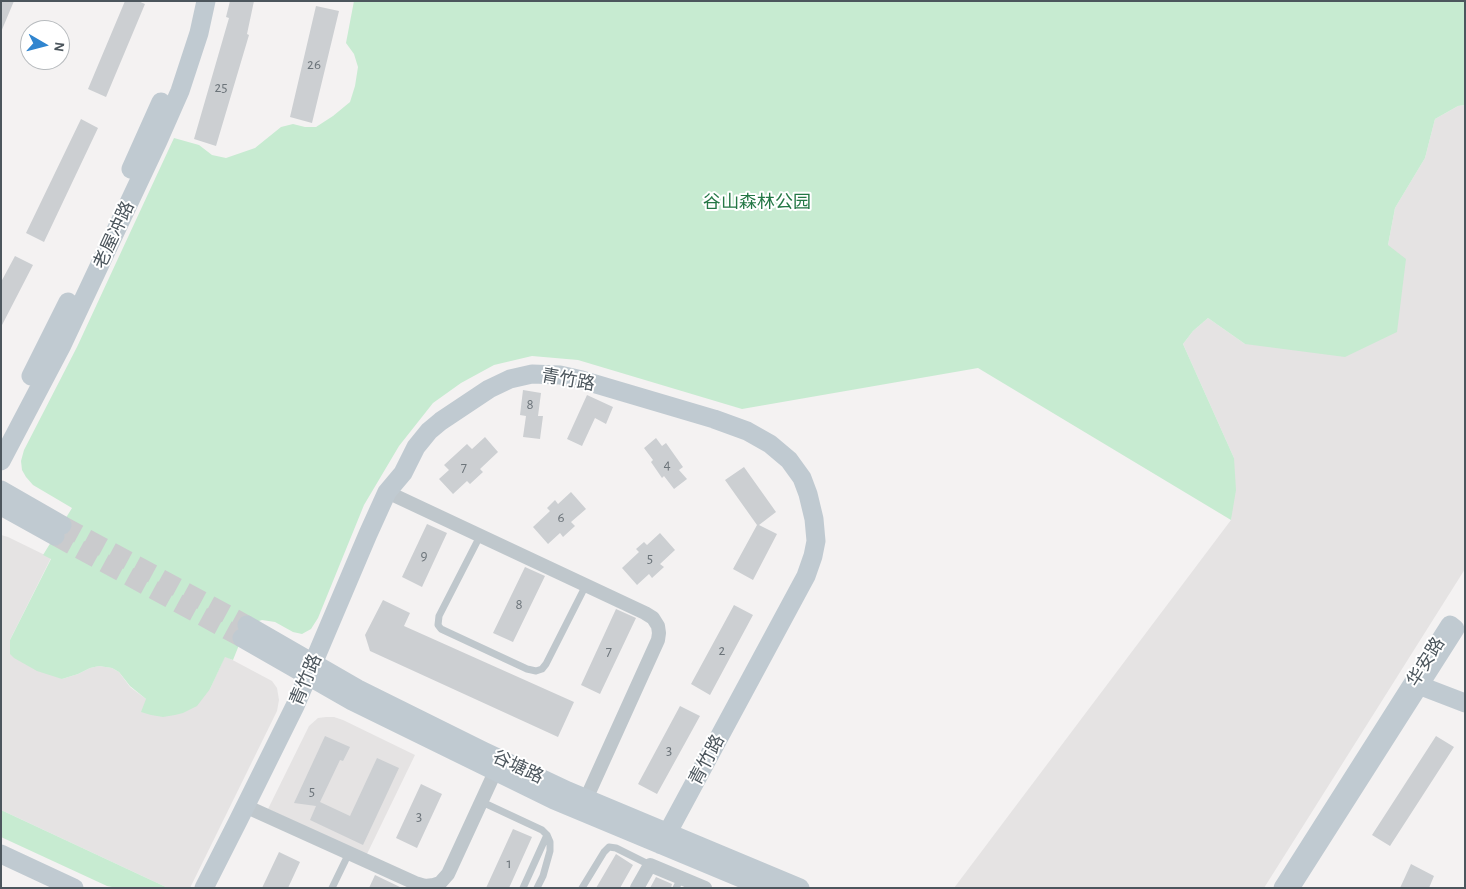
<!DOCTYPE html>
<html>
<head>
<meta charset="utf-8">
<style>
	body { margin:0 }
	#map { position:relative; width:1466px; height:889px; overflow:hidden; background:#f4f2f2; font-family:"Alegreya Sans",sans-serif }
	canvas { display:block }
	.frame { position:absolute; inset:0; border:2px solid #4c565d; pointer-events:none }
	.north { position:absolute; left:20px; top:20px; width:50px; height:50px; box-sizing:border-box; background:#fff; border:1px solid #b7bbbe; border-radius:50%; rotate:98deg; font-size:14px; font-weight:700; line-height:20px; text-align:center; color:#4c565d }
	.north::after { content:''; display:block; margin:auto; width:18px; height:22px; background:#3185cf; clip-path:polygon(50% 0,100% 100%,50% 72%,0 100%) }
</style>
</head>
<body>
<div id="map">
<canvas width="1466" height="889"></canvas>
<div class="frame"></div>
<div class="north">N</div>
</div>
<script>
const context = document.querySelector('canvas').getContext('2d');
context.lineJoin = 'round';
function fillPath(path, color) {
  context.fillStyle = color;
  context.fill(path, 'evenodd');
}
function poly(rows) {
  const path = new Path2D();
  for (const r of rows) {
    path.moveTo(r[0], r[1]);
    for (let i = 2; i < r.length; i += 2) path.lineTo(r[i], r[i + 1]);
  }
  return path;
}
function stroke(path, color, width, dash) {
  context.strokeStyle = color;
  context.lineWidth = width;
  context.lineCap = dash ? 'butt' : 'round';
  context.setLineDash(dash || []);
  context.stroke(path);
}
function write(font, color, halo, rows, align = 'center') {
  context.font = font + ' "Alegreya Sans","Noto Sans SC",sans-serif';
  context.lineWidth = 4;
  context.setLineDash([]);
  context.textBaseline = 'middle';
  context.strokeStyle = halo;
  context.fillStyle = color;
  for (const [text, x, y, turn = 0] of rows) {
    context.save();
    context.translate(x, y);
    context.rotate((+turn || 0) * Math.PI / 180);
    context.textAlign = isNaN(turn) ? turn : align;
    if (halo) context.strokeText(text, 0, 0);
    context.fillText(text, 0, 0);
    context.restore();
  }
}
const education = poly([
	[1465,105,1465,569,1264,888,954,888,1231,520,1234,458,1183,344,1193,331,1208,318,1245,344,1388,245,1395,208,1425,158,1435,119,1458,106],
	[1,535,8,537,51,558,10,640,62,679,78,674,90,668,99,666,112,668,119,672,130,687,146,699,210,689,225,656,272,681,277,688,279,700,277,711,190,888,168,888,1,810],
	[326,717,334,717,343,720,415,755,366,856,268,809,309,726,318,718]
]);
const green = poly([
	[354,1,1465,1,1465,105,1458,106,1435,119,1425,158,1395,208,1388,245,1406,259,1397,332,1345,357,1245,344,1208,318,1193,331,1183,344,1234,458,1236,490,1231,520,978,368,742,409,578,360,532,356,494,365,461,383,433,403,399,446,364,505,318,618,311,629,302,634,293,632,275,622,262,620,247,625,233,660,225,657,210,689,197,706,183,713,175,715,163,717,151,715,141,712,146,699,130,686,119,672,112,668,99,666,90,668,78,674,62,679,37,671,14,658,10,654,10,640,51,559,43,555,72,508,33,485,26,477,22,470,21,461,24,450,77,347,174,138,199,145,212,155,226,158,255,148,281,127,293,124,305,127,316,127,333,116,350,102,355,86,358,67,354,54,346,43],
	[1,810,168,888,117,888,107,886,1,837]
]);
const building = poly([
	[1,1,14,1,1,32],
	[125,1,138,1,145,4,106,97,88,89],
	[230,1,254,1,247,34,249,35,216,146,194,139,229,18,226,17],
	[316,6,339,11,312,123,290,117],
	[81,119,98,128,44,242,26,233],
	[15,256,33,265,1,327,1,282],
	[523,390,541,393,538,416,543,416,540,439,523,437,526,416,520,415],
	[587,395,613,407,606,424,595,418,582,446,567,439],
	[485,437,498,452,480,469,483,472,470,484,467,481,453,494,439,479,449,470,444,465,467,444,472,449],
	[656,438,662,446,666,443,683,467,679,470,687,479,674,489,664,476,662,478,651,462,653,460,644,448],
	[744,467,776,512,759,525,777,534,753,580,733,569,757,525,725,480],
	[571,492,586,509,571,522,575,526,563,537,560,533,548,544,533,527,550,511,547,508,555,500,558,504],
	[427,524,447,533,422,587,402,577],
	[660,533,675,550,660,564,664,567,652,578,649,574,637,585,622,568,639,552,636,549,644,542,647,545],
	[525,567,545,576,513,642,493,633],
	[383,600,410,613,404,626,574,702,558,737,370,651,365,635],
	[734,605,753,615,710,695,691,684],
	[616,609,636,618,600,694,581,685],
	[680,706,700,716,657,794,638,784],
	[325,736,350,747,343,761,340,760,320,802,350,816,377,758,399,768,363,845,310,820,316,806,294,803],
	[1436,736,1454,747,1390,846,1372,835],
	[421,784,442,794,417,848,396,838],
	[513,829,532,837,509,888,486,888],
	[279,852,300,862,288,888,262,888],
	[616,854,633,865,620,888,596,888],
	[1411,864,1434,876,1429,888,1400,888],
	[375,875,402,888,369,888],
	[656,877,672,884,671,888,650,888]
]);
const secondaryTunnel = poly([
	[62,525,247,625],
	[55,536,242,638]
]);
const lane = poly([
	[480,536,439,616,438,625,441,629,527,669,536,671,542,669,546,664,586,585],
	[482,802,542,830,547,835,550,842,550,851,543,876,537,888],
	[332,888,349,853],
	[523,888,547,835],
	[582,888,604,852,609,847,616,848,650,865],
	[676,888,681,878]
]);
const street = poly([
	[387,492,645,613,653,618,658,626,659,633,658,640,586,799],
	[245,806,415,883,425,886,434,885,440,883,448,874,495,772],
	[637,888,650,865,705,888]
]);
const secondary = poly([
	[131,169,161,102],
	[31,376,68,302],
	[1,461,62,345,158,141,180,91,199,33,206,1],
	[1,490,62,525],
	[1,506,55,536],
	[247,625,358,689,483,751,568,791,800,888],
	[242,638,352,701,554,800,765,888],
	[1413,683,1465,703],
	[1,854,74,888],
	[204,888,238,821,295,706,368,534,387,492,403,473,416,447,429,431,441,421,489,389,510,379,532,374,560,375,582,380,714,419,747,431,770,444,789,460,802,478,808,494,814,519,816,541,813,556,806,576,661,845],
	[1283,888,1450,625,1455,629,1290,888]
]);
const numberNames = [
	["26",314,64],
	["25",221,87],
	["8",530,404],
	["4",667,464],
	["7",464,467],
	["6",561,517],
	["9",424,555],
	["5",650,558],
	["8",519,604],
	["2",722,650],
	["7",609,651],
	["3",669,750],
	["5",312,791],
	["3",419,816],
	["1",509,863]
];
const parkNames = [
	["谷山森林公园",757,203]
];
const streetNames = [
	["老屋冲路",114,235,-65],
	["青竹路",568,380,10],
	["华安路",1426,662,-58],
	["青竹路",306,680,-67],
	["青竹路",707,760,-62],
	["谷塘路",518,767,25]
];
fillPath(education, '#e5e3e3');
fillPath(green, '#c7ebd1');
fillPath(building, '#cccfd2');
stroke(secondaryTunnel, '#cacbcd', 19, [19, 9]);
stroke(lane, '#bfc7cc', 7);
stroke(street, '#bfc7cc', 14);
stroke(secondary, '#c0cad1', 19);
write('15px', '#6c747a', null, numberNames);
write('18px', '#247745', '#fff', parkNames);
write('18px', '#4c565d', '#fff', streetNames);
</script>
</body>
</html>
